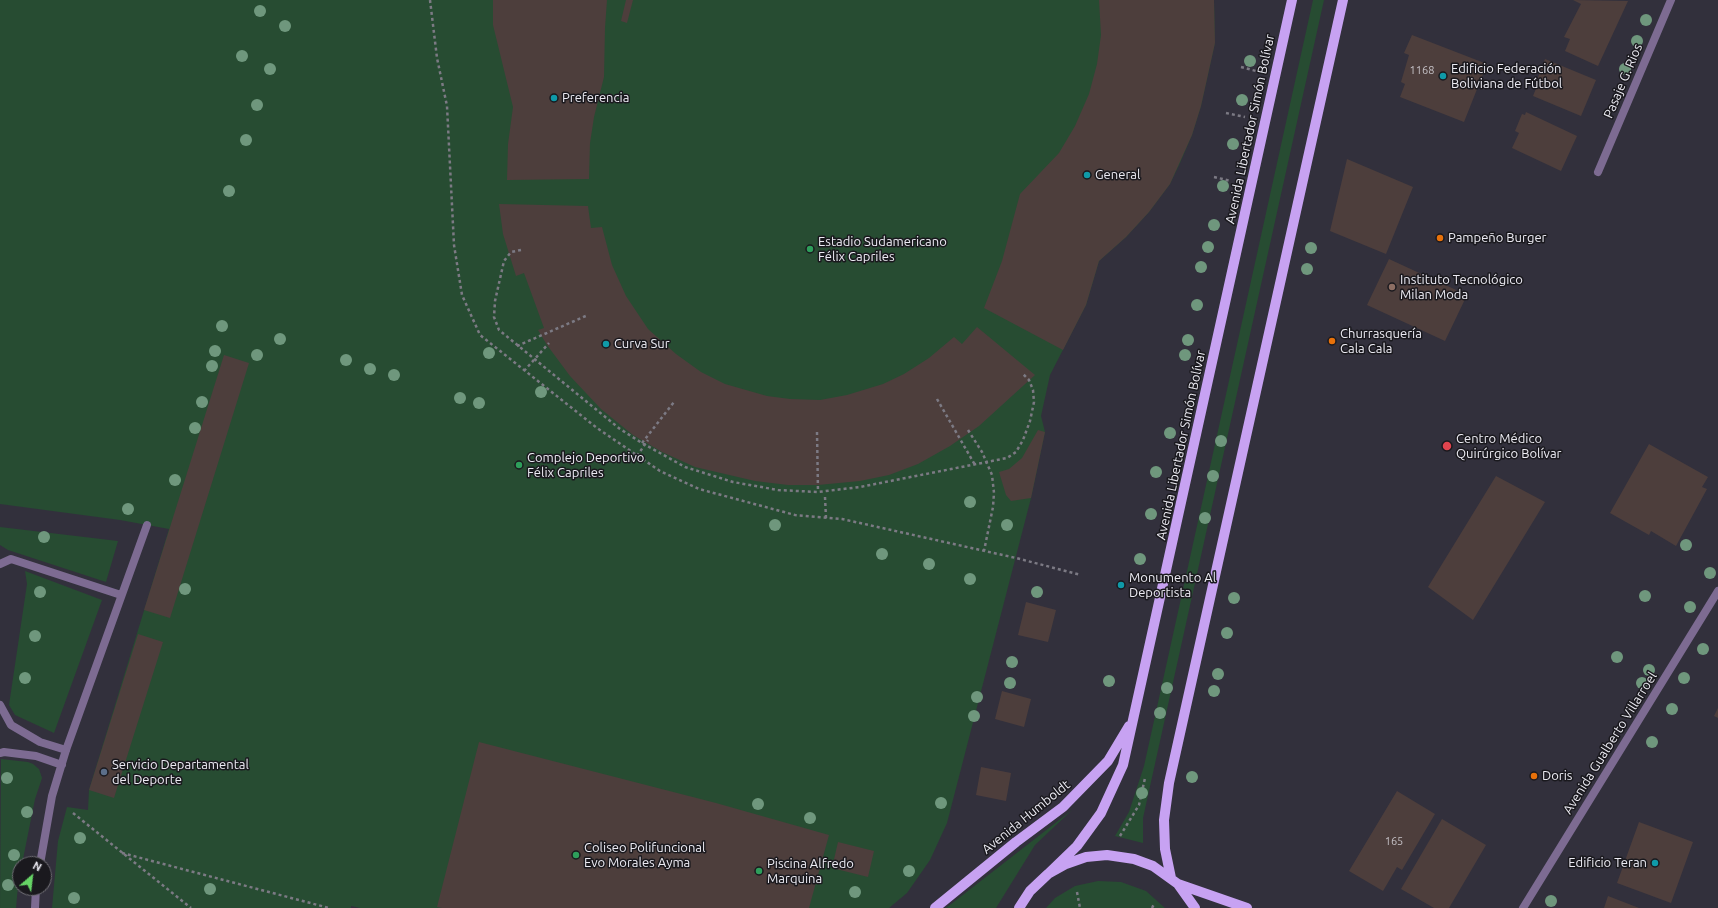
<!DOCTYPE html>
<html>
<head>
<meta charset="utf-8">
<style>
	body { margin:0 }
	#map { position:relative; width:1718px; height:908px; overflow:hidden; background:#32303c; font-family:Ubuntu,sans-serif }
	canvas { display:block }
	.north { position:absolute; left:12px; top:856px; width:40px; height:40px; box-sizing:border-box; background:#1a191e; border:1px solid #6e6d73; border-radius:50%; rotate:28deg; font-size:11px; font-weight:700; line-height:16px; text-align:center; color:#ecebf3 }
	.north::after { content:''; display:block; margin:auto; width:14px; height:18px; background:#66d466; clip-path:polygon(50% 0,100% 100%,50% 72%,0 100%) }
</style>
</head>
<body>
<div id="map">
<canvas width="1718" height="908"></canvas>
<div class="north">N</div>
</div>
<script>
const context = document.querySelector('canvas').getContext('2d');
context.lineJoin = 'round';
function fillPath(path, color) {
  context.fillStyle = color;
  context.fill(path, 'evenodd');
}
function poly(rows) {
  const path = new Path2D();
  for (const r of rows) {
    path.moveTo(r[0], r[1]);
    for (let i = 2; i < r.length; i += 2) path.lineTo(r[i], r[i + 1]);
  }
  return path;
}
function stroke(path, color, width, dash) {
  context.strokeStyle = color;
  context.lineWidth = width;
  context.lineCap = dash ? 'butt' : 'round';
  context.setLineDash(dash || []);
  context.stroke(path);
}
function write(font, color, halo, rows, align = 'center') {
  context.font = font + ' Ubuntu,sans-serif';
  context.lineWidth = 3;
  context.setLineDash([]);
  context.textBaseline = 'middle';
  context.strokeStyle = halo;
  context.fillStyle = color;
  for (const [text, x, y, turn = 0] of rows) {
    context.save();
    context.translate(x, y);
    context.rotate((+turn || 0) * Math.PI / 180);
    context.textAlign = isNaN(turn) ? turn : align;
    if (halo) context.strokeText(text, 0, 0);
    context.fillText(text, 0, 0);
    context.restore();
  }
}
const green = poly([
	[0,0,1214,0,1215,43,1201,106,1192,135,1180,163,1170,184,1149,212,1126,237,1099,261,1086,305,1050,375,1041,416,1045,432,1031,498,947,823,930,860,907,893,889,908,360,908,351,906,351,908,52,908,58,841,67,807,88,810,89,790,169,529,120,520,0,504],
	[1313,0,1324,0,1143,818,1143,843,1115,836,1129,812,1144,766],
	[0,527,118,541,106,582,8,550,0,545],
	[25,571,102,600,54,733,15,715,9,705,27,584],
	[1,759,28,762,33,764,39,769,42,778,35,799,22,864,20,864,16,908,0,908],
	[1072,810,1035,845,996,908,946,908],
	[1098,881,1121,882,1146,891,1165,908,1046,908,1055,898,1075,886]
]);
const building = poly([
	[493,0,607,0,605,28,604,77,594,117,590,143,589,179,507,180,508,144,513,107,493,25],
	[626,0,633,0,627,23,621,21],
	[1099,0,1214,0,1215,43,1201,106,1192,135,1170,184,1149,212,1126,237,1099,261,1086,305,1063,350,984,308,1002,261,1020,194,1059,153,1075,126,1089,94,1097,64,1101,35],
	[1573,0,1628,1,1598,66,1565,51,1570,39,1564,37,1581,4],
	[1412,35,1487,64,1464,122,1400,97,1405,84,1401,82,1409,55,1404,53],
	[1545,59,1596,80,1581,116,1533,96,1539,81,1537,80],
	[1526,112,1577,136,1561,171,1512,148,1519,133,1515,131,1522,114,1525,115],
	[1347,159,1413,187,1386,254,1330,231],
	[499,204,588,206,591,228,602,227,612,265,626,296,648,329,676,354,701,372,725,384,767,396,790,399,820,400,847,395,883,384,904,374,929,358,954,337,962,344,977,327,1035,375,979,426,950,446,918,464,889,475,860,481,818,485,788,485,755,481,695,467,662,452,633,435,601,409,570,376,547,345,538,330,544,328,524,273,516,276,503,234],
	[1389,259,1467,295,1445,341,1367,305],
	[224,355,249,363,170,618,144,610],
	[1038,430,1045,432,1031,498,1011,501,1006,495,999,472,1009,469,1022,458],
	[1649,444,1708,477,1702,487,1707,489,1676,546,1651,531,1649,535,1610,513],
	[1496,476,1545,502,1473,620,1428,587],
	[1026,602,1056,610,1048,642,1018,635],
	[138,634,163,642,114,798,89,790],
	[1002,691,1031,699,1024,727,995,719],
	[1718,708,1718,718,1714,716],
	[479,742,716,803,829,835,809,908,442,908,437,907],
	[981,767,1011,773,1006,801,976,795],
	[1397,791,1435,814,1402,870,1397,867,1383,891,1349,871],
	[1442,819,1486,845,1449,908,1434,908,1401,889],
	[1639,822,1693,842,1671,903,1617,883],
	[838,842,874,851,868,877,832,868],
	[1608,896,1639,908,1604,908]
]);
const path = poly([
	[430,0,437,58,447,106,454,245,462,295,480,335,597,428,660,471,699,489,795,515,842,519,1016,558,1081,575],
	[1241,67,1256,71],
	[1226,113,1245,117],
	[1214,177,1231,181],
	[524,371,549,343],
	[937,399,975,465],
	[968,430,982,452,992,475,994,493,993,507,984,551],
	[817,432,818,492],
	[642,443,674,402],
	[637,456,648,440],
	[825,497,826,518],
	[73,813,191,908],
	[1120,836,1139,805,1145,778],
	[122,853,329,908],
	[1077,892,1080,908],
	[1152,908,1154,904]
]);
const service = poly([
	[0,564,11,559,121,595],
	[66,750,147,525]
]);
const minor = poly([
	[1598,172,1671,0],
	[0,705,11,725,40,742,66,750,52,796,40,864],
	[0,753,4,752,36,756,62,765],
	[35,908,36,888],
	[1523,908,1718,591]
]);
const primary = poly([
	[1048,874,1077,846,1101,813,1123,765,1292,0],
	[1171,878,1165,849,1164,820,1169,783,1343,0],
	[1178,884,1247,908],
	[935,908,1016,842,1063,807,1108,761,1129,726],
	[1019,908,1030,891,1048,874,1066,864,1086,857,1107,855,1134,859,1153,866,1178,884,1195,908]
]);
const pathBridge = poly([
	[521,250,511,252,504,261,495,301,494,317,499,330,620,429,642,443,685,467,733,482,778,490,818,492,860,487,1007,458,1016,452,1023,440,1030,421,1034,402,1033,390,1029,380,1022,373],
	[517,346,588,315]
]);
const trees = [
	[260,11],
	[1646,20],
	[285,26],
	[1637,41],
	[242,56],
	[1250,61],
	[270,69],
	[1625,69],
	[1242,100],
	[257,105],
	[246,140],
	[1233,144],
	[1223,186],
	[229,191],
	[1214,225],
	[1208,247],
	[1311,248],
	[1201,267],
	[1307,269],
	[1197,305],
	[222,326],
	[280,339],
	[1188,340],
	[215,351],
	[489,353],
	[257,355],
	[1185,355],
	[346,360],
	[212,366],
	[370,369],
	[394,375],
	[541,392],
	[460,398],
	[202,402],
	[479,403],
	[195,428],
	[1170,433],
	[1221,441],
	[1156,472],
	[1213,476],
	[175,480],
	[970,502],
	[128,509],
	[1151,514],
	[1205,518],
	[775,525],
	[1007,525],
	[44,537],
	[1686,545],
	[882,554],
	[1140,559],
	[929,564],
	[1710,573],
	[970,579],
	[185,589],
	[40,592],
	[1037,592],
	[1645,596],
	[1234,598],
	[1690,607],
	[1227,633],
	[35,636],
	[1703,649],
	[1617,657],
	[1012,662],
	[1649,670],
	[1218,674],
	[25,678],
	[1684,678],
	[1109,681],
	[1010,683],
	[1642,683],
	[1167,688],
	[1214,691],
	[977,697],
	[1672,709],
	[1160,713],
	[974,716],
	[1652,742],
	[1192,777],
	[7,778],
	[1142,793],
	[941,803],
	[758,804],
	[27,812],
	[810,818],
	[80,838],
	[14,855],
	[909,871],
	[8,885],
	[210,889],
	[855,892],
	[74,898],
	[1551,901]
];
const markers = [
	[1443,76,4,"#0f9aa8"],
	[554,98,4,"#0f9aa8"],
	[1087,175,4,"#0f9aa8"],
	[1440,238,4,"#e8710a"],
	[810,249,4,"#2e9e5b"],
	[1392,287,4,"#8d6e63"],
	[1332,341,4,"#e8710a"],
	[606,344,4,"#0f9aa8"],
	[1447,446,5,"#e0444e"],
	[519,465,4,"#2e9e5b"],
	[1121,585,4,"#0f9aa8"],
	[104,772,4,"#5c6f8a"],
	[1534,776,4,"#e8710a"],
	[576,855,4,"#2e9e5b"],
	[1655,863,4,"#0f9aa8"],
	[759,871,4,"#2e9e5b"]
];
const numberNames = [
	["1168",1422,70],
	["165",1394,841]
];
const poiNames = [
	["Edificio Federación",1451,69],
	["Boliviana de Fútbol",1451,84],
	["Preferencia",562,98],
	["General",1095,175],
	["Pampeño Burger",1448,238],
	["Estadio Sudamericano",818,242],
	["Félix Capriles",818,257],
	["Instituto Tecnológico",1400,280],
	["Milan Moda",1400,295],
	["Churrasquería",1340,334],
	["Cala Cala",1340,349],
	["Curva Sur",614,344],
	["Centro Médico",1456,439],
	["Quirúrgico Bolívar",1456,454],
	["Complejo Deportivo",527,458],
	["Félix Capriles",527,473],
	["Monumento Al",1129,578],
	["Deportista",1129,593],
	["Servicio Departamental",112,765],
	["del Deporte",112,780],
	["Doris",1542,776],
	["Coliseo Polifuncional",584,848],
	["Evo Morales Ayma",584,863],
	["Edificio Teran",1647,863,"right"],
	["Piscina Alfredo",767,864],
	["Marquina",767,879]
];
const streetNames = [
	["Pasaje G. Rios",1623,81,-67],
	["Avenida Libertador Simón Bolívar",1250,129,-78],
	["Avenida Libertador Simón Bolívar",1181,445,-78],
	["Avenida Gualberto Villarroel",1610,743,-58],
	["Avenida Humboldt",1026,817,-39]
];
fillPath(green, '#274c32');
fillPath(building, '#4d3e3c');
stroke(path, '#7c7a84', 2.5, [3, 3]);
stroke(service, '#7d6b92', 8);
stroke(minor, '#7d6b92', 8);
stroke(primary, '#c7a2f2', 10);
stroke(pathBridge, '#7c7a84', 2.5, [3, 3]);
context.fillStyle = '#6f977d';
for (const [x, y] of trees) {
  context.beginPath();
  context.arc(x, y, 6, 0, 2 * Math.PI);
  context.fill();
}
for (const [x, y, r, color] of markers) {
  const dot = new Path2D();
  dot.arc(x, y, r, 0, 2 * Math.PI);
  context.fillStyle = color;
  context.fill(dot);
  stroke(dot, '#1a191e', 1.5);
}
write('11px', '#c4c0c5', null, numberNames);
write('13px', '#ecebf3', '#1a191e', poiNames, 'left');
write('13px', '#ecebf3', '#1a191e', streetNames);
</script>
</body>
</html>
